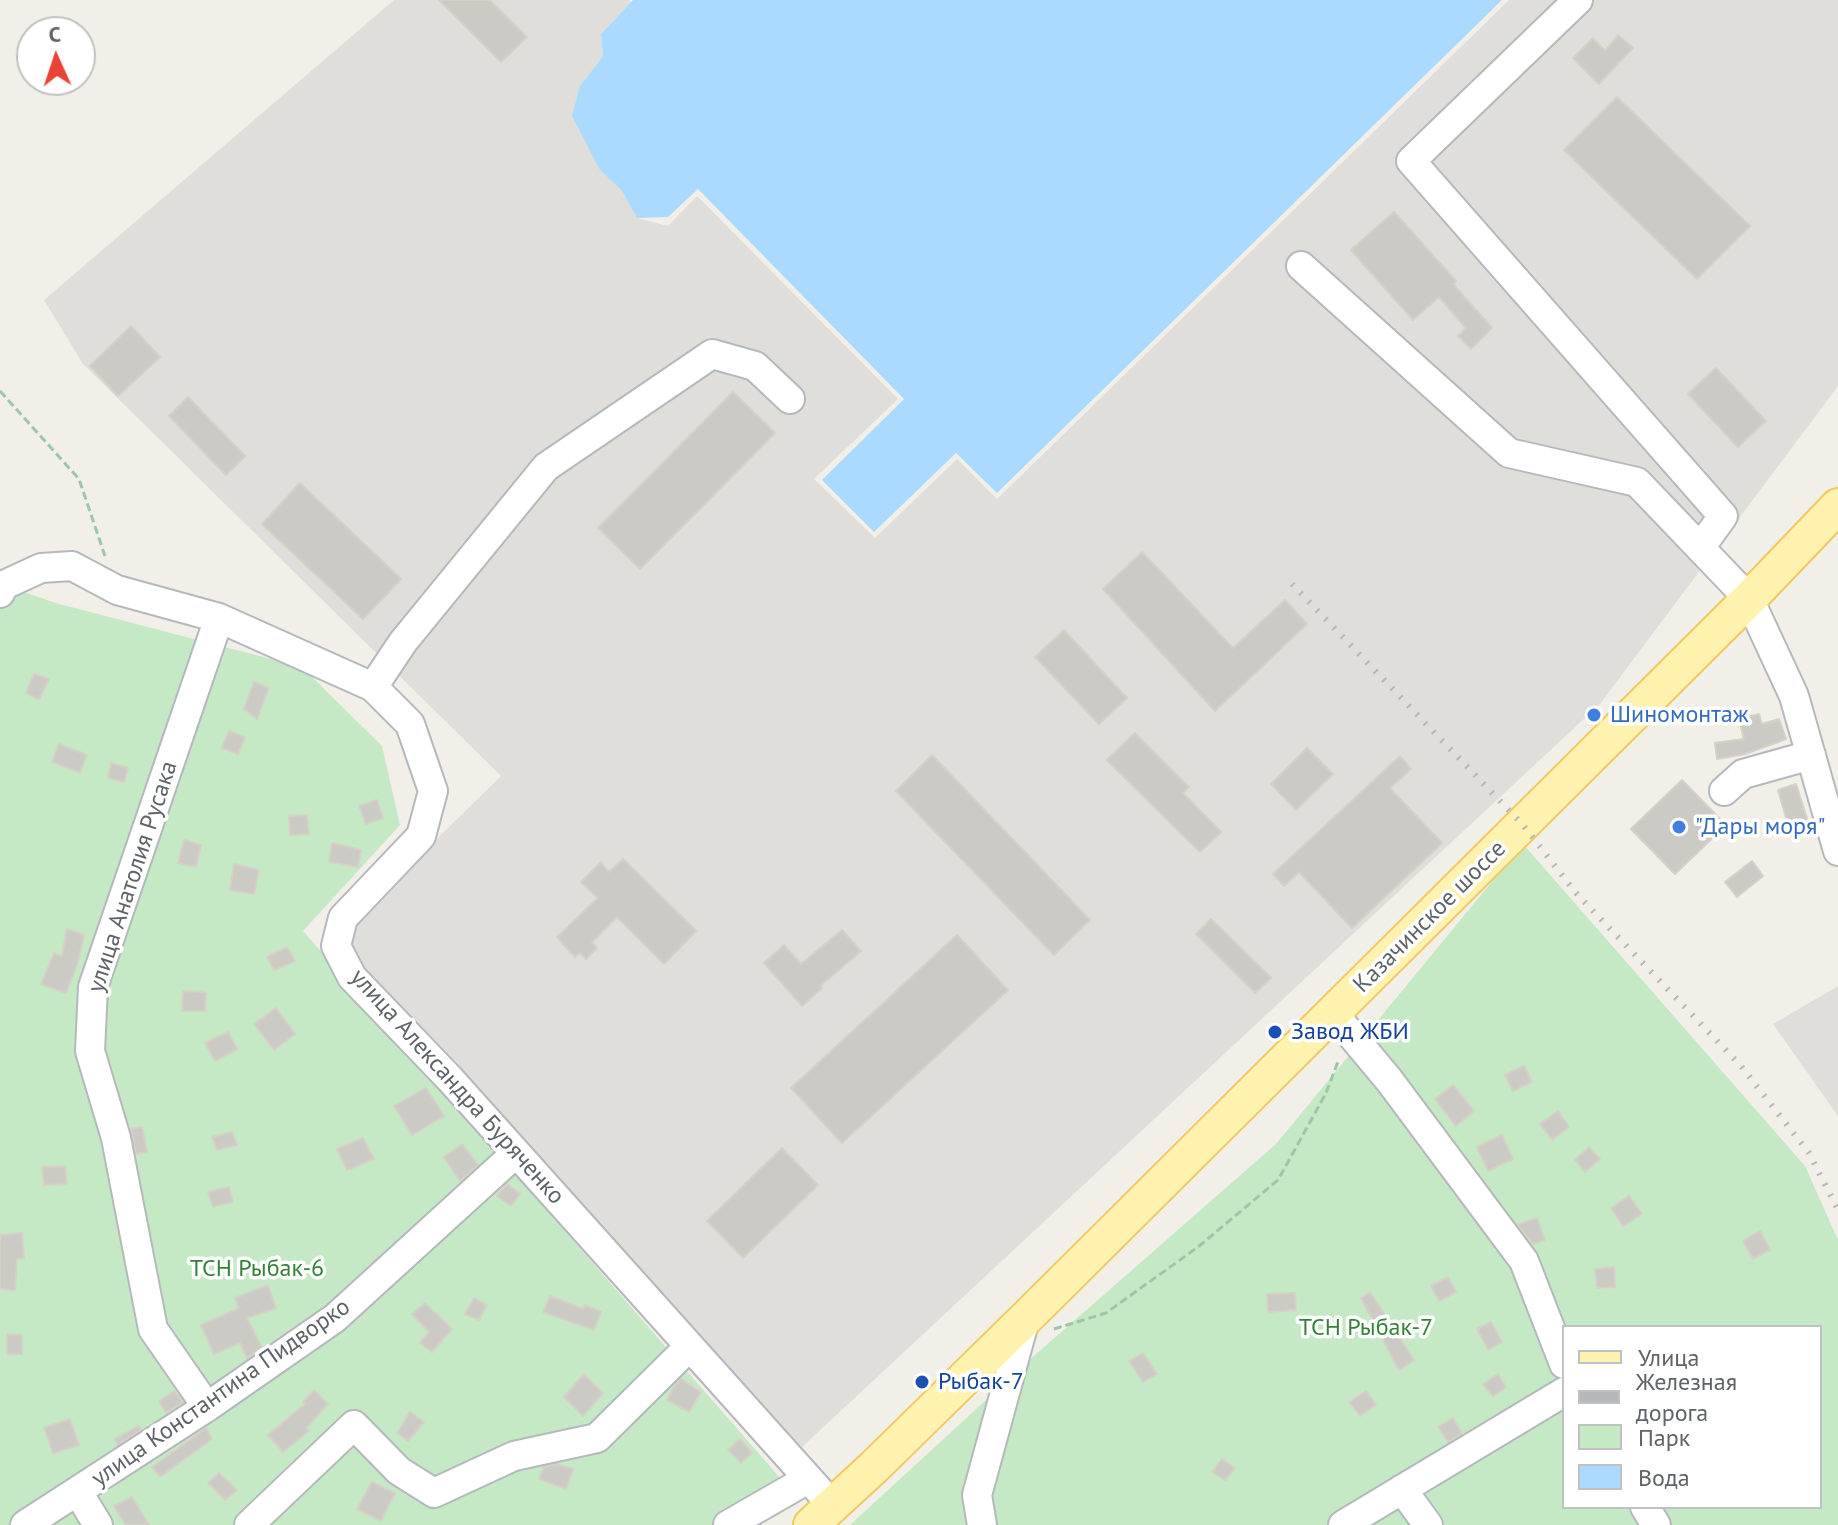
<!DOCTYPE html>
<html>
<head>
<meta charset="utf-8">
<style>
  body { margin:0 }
  #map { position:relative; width:1838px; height:1525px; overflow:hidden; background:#f1efe8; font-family:"PT Sans",sans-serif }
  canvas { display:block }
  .legend { position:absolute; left:1562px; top:1325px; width:260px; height:184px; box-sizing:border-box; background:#fff; border:2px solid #bfc1c3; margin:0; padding:10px 14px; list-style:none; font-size:24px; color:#5f6368 }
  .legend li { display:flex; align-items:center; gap:16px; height:40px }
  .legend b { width:40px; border:2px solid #bfc1c3 }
  .north { position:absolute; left:16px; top:16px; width:80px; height:80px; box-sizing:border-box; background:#fff; border:2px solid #bfc1c3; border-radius:50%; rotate:357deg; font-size:22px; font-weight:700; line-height:32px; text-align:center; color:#5f6368 }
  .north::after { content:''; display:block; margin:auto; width:28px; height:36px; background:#ea4335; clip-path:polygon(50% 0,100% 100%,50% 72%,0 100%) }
</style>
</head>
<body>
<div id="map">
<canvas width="1838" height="1525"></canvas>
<ul class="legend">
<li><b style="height:10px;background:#fff2af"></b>Улица</li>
<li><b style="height:10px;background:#b6b7b8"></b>Железная дорога</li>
<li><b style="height:22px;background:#c5e8c5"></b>Парк</li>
<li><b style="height:22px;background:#aadaff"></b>Вода</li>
</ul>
<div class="north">С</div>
</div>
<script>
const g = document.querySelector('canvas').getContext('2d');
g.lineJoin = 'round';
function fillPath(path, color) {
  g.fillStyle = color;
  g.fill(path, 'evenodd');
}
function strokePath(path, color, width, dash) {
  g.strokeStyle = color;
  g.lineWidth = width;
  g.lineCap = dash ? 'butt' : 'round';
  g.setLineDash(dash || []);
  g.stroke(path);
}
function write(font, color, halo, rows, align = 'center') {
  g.font = font + ' "PT Sans",sans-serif';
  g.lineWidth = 7;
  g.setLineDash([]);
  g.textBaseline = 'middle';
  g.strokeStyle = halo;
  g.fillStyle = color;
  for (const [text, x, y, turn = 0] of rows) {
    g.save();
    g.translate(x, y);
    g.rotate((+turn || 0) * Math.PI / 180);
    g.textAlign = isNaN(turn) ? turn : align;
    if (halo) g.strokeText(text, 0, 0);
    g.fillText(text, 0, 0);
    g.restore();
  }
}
const industrial = new Path2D(`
  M394,0H629L631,2L601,34L603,56L580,86L600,170L622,191L637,218L668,226L697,196L898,399L814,479L875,538L957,459L997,499L1509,0H1838V386L1600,704L802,1447L345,956L351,923L501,776L83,364L44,300Z
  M1838,986V1116L1773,1024Z`);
const green = new Path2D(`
  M0,584L59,604L302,667L382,746L400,825L303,931L795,1495L757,1525H0Z
  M1523,844L1805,1166L1838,1240V1525H850L1035,1355L1276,1144ZM1564,1327H1820V1507H1564Z`);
const water = new Path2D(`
  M633,0H1502L997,493L956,453L874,532L822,480L904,399L698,189L668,217L637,218L622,191L600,170L572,116L580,86L603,56L601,34Z`);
const building = new Path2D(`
  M439,0H490L527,37L501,62Z
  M1618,35L1633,48L1599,84L1573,58L1593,38L1605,51Z
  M1617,97L1750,226L1697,279L1564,150Z
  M1394,212L1456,281L1453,284L1492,328L1471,349L1458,336L1466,328L1439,297L1413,320L1351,250Z
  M131,326L160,357L118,396L90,366Z
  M1716,368L1766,421L1738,447L1688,394Z
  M733,392L775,433L640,569L598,528Z
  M188,397L245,456L226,475L169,416Z
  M300,483L401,579L363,619L262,524Z
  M1142,552L1233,648L1285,600L1307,624L1215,711L1103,589Z
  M1064,630L1127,698L1099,724L1035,657Z
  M34,674L49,679L39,699L26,693Z
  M254,682L269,688L257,719L244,709Z
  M1759,714L1762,724L1779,719L1786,739L1745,754L1717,759L1715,743L1744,739L1739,719Z
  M229,731L245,737L238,754L222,748Z
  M1135,733L1189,787L1183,793L1221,832L1200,852L1107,760Z
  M59,744L87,755L80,773L52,762Z
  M1307,748L1333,774L1296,810L1271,784Z
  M932,755L1090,920L1054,955L896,791Z
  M1400,756L1411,769L1390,788L1442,843L1352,928L1299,872L1284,886L1273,874Z
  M111,763L128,768L124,782L108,778Z
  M1682,780L1726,825L1675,874L1631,829Z
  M1796,784L1811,831L1792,838L1778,790Z
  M377,800L383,818L366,824L359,806Z
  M307,815L309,834L290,835L289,816Z
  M184,840L201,845L196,867L178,863Z
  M332,843L361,850L358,867L329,862Z
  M623,859L696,931L664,964L617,917L592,942L597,948L586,959L580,953L575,957L557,937L598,898L581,882L601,862L609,872Z
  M1752,861L1763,876L1737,897L1725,882Z
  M234,864L259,870L254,894L230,890Z
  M1211,919L1271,978L1255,993L1196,934Z
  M67,929L84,935L78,962L66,993L41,984L54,953L62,956Z
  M842,930L861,951L820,986L822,988L802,1006L764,963L784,945L801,964Z
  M957,935L1008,990L842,1143L791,1088Z
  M287,947L295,961L274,970L267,957Z
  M183,991L206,992L205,1011H182Z
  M276,1008L295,1034L274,1050L254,1024Z
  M228,1032L237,1049L215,1061L205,1043Z
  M1524,1066L1532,1082L1513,1091L1505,1075Z
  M1453,1085L1474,1111L1456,1126L1435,1099Z
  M426,1088L444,1116L412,1135L394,1106Z
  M1558,1111L1569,1127L1552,1140L1540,1124Z
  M142,1127L147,1152L136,1154L131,1129Z
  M232,1132L237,1145L217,1150L212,1137Z
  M1502,1135L1513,1159L1488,1171L1477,1147Z
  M363,1138L374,1159L347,1170L337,1149Z
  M462,1144L478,1165L460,1181L444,1157Z
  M1589,1147L1600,1159L1585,1172L1575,1160Z
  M782,1148L818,1185L743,1258L707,1221Z
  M65,1166L67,1184L44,1185L42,1167Z
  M507,1184L520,1194L511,1206L497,1196Z
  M229,1187L233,1202L213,1207L208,1192Z
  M1629,1196L1642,1214L1623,1226L1611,1208Z
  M1537,1218L1545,1240L1533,1244L1518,1225Z
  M1760,1231L1770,1250L1753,1259L1743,1241Z
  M22,1233L24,1258L17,1259L15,1290L0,1289V1235Z
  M1614,1267L1615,1287L1597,1288L1595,1269Z
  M1448,1277L1456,1292L1439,1301L1431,1286Z
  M268,1285L276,1308L247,1318L262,1348L247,1358L240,1343L214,1354L201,1325L239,1308L235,1298Z
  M1370,1292L1414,1360L1399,1370L1361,1298Z
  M1295,1293L1296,1310L1268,1312L1267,1294Z
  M550,1296L583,1309L585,1305L601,1312L594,1330L543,1312Z
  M474,1298L487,1305L479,1320L465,1314Z
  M425,1303L452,1329L432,1352L420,1343L429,1332L412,1314Z
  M1491,1322L1502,1342L1488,1350L1477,1329Z
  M7,1334L22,1335V1354H7Z
  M1143,1353L1157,1374L1143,1382L1129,1361Z
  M584,1374L603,1393L583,1416L564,1397Z
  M1498,1374L1506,1387L1493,1396L1483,1384Z
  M681,1379L701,1392L689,1412L667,1400L674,1386Z
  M314,1390L328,1404L306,1428L309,1431L283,1452L268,1435L305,1404L303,1402Z
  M175,1391L183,1402L166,1413L159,1401Z
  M1366,1391L1376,1405L1360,1416L1349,1402Z
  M410,1412L424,1422L408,1441L397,1433Z
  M1453,1418L1462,1433L1448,1442L1438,1427Z
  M70,1419L79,1445L53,1453L44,1428Z
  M139,1426L141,1430L118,1445L115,1439Z
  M206,1428L212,1439L160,1477L152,1467Z
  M740,1439L752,1453L741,1463L728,1450Z
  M1222,1459L1235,1468L1225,1480L1212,1472Z
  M556,1464L573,1469L566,1489L539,1479L544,1467Z
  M219,1473L237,1490L225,1500L208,1483Z
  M372,1482L395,1493L381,1521L357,1509Z
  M132,1497L149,1525H126L114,1506Z`);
const path = new Path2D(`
  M0,391L79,479L105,556
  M1054,1329L1106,1313L1198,1247L1278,1180L1326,1093L1339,1059`);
const minor = new Path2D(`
  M1578,0L1411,161L1723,516L1700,548
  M1301,266L1509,453L1637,482L1749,599L1794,696L1838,851
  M0,593L4,585L41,568L72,566L117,590L219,618L373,687L410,724L433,791L421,836L343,918L336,946L352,977L450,1079L833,1506
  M373,687L403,642L546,467L712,354L755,366L790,399
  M1724,791L1743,774L1811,755
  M1333,1013L1389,1080L1524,1261L1564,1364
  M207,1407L153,1329L116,1138L90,1051L93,987L219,618
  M1402,1489L1428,1525
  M78,1492L98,1525
  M1645,1507L1656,1525
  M25,1525L207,1407L335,1318L516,1153
  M249,1525L354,1425L399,1471L434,1493L514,1456L597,1438L689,1347
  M728,1525L808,1479
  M982,1525L977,1495L1025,1319
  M1343,1525L1564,1392`);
const major = new Path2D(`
  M811,1525L874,1467L1025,1319L1749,599L1838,506`);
const rail = new Path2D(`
  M1292,584L1523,825L1576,893L1741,1066L1809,1153L1838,1210`);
const markers = [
  [1594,715,8,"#3f7fe0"],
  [1679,827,8,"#3f7fe0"],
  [1275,1032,8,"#1a4fb4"],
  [922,1382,8,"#1a4fb4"]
];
const shopNames = [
  ["Шиномонтаж",1610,715],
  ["\"Дары моря\"",1695,827]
];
const streetNames = [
  ["улица Анатолия Русака",133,877,-72],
  ["Казачинское шоссе",1430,917,-45],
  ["улица Александра Буряченко",457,1087,48],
  ["улица Константина Пидворко",221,1393,-35]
];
const transitNames = [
  ["Завод ЖБИ",1291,1032],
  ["Рыбак-7",938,1382]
];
const parkNames = [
  ["ТСН Рыбак-6",257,1269],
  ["ТСН Рыбак-7",1366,1328]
];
fillPath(industrial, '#e0deda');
fillPath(green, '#c5e8c5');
fillPath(water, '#aadaff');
fillPath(building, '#cccac5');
strokePath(building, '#d6d1c6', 2);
strokePath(minor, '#b5b8bc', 32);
strokePath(major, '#f2c960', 38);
strokePath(path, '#9cc7a9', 3, [8, 4]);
strokePath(minor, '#fff', 28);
strokePath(major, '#fff2af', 34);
strokePath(rail, '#b6b7b8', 6, [2, 10]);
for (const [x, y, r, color] of markers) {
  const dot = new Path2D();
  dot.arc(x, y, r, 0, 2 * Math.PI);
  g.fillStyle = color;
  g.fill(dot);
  strokePath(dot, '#fff', 3);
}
write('24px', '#366cbe', '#fff', shopNames, 'left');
write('24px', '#5f6368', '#fff', streetNames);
write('24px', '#164399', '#fff', transitNames, 'left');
write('24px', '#348238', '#fff', parkNames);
</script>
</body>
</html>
